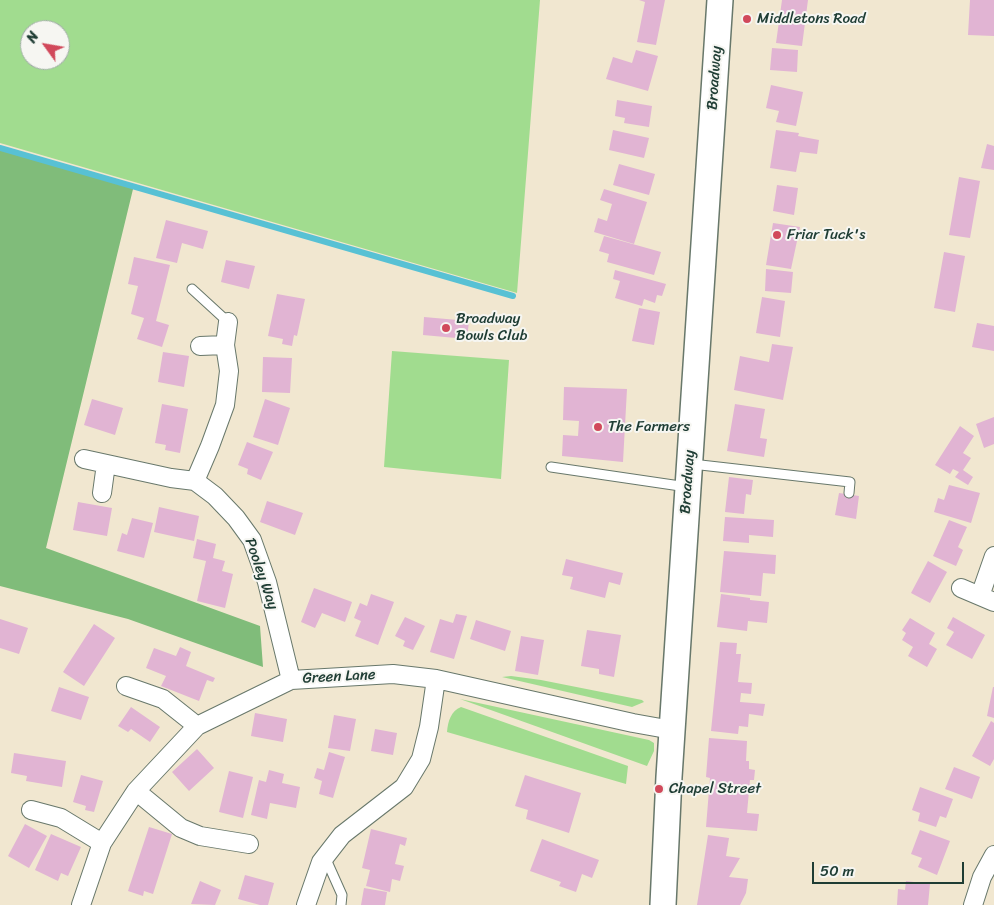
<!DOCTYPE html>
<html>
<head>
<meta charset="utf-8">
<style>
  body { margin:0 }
  #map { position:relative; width:994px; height:905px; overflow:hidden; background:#f1e7d0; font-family:Sriracha,sans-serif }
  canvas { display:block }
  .north { position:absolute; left:20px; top:20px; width:50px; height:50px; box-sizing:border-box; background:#f6f6f2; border:1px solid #a0aca6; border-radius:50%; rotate:302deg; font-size:14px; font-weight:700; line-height:20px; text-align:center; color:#1f3d34 }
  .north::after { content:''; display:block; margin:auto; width:18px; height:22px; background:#d1495b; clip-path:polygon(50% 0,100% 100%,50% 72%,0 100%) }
  .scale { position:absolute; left:812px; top:862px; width:152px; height:22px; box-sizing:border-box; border:2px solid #1f3d34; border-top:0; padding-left:6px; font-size:15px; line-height:18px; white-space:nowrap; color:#1f3d34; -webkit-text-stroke:4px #f6f6f2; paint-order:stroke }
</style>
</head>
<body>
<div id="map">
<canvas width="994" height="905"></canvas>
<div class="north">N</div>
<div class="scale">50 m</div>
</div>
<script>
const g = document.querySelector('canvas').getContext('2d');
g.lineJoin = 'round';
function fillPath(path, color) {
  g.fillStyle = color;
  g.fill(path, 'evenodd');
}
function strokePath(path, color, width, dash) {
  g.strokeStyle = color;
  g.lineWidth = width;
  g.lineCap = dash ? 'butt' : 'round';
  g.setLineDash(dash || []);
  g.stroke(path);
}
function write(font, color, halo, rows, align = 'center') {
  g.font = font + ' Sriracha,sans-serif';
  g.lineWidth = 4;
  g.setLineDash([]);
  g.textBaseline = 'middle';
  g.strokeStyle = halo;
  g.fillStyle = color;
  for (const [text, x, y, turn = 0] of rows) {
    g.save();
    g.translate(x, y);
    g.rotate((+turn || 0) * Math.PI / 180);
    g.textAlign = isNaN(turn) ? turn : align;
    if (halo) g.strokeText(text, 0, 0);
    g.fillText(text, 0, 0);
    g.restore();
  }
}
const green = new Path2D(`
  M0,0H540L517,293L0,143ZM30,30H60V60H30Z
  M392,351L509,360L501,479L384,467Z
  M511,676L541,680L642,700L644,702L632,707L502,677Z
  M460,699L649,740L654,743V751L647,766Z
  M461,707L628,766L626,784L447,732C448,721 451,711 461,707Z`);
const forest = new Path2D(`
  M0,149L134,185L46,548L260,626L263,667L128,619L0,586Z`);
const stream = new Path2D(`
  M0,148L513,296`);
const building = new Path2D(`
  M639,0H665L656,45L637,42L645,2Z
  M782,0H808L802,46L776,43Z
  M970,0H994V36L968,35Z
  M772,48L798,50L797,72L770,70Z
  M636,50L658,56L648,91L606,79L613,57L632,63Z
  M771,85L803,92L796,126L776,122L779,111L766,108Z
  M617,100L652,106L649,127L624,123L625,118L615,116Z
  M613,130L649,138L644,158L609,150Z
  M776,130L799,133L798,136L819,140L817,154L800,152L796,172L770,168Z
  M987,144L994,146V170L981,168Z
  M619,164L655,174L649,195L613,185Z
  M959,177L980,181L970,238L949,235Z
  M777,185L798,188L794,215L773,211Z
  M604,189L647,202L634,244L594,232L598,218L607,221L612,204L600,200Z
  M166,220L208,231L203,249L182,243L177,263L156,258Z
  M773,223L800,227L791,269L766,265Z
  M604,236L661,252L654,275L607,262L609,254L599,251Z
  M944,252L965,256L955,312L934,308Z
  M134,257L170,265L156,321L169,325L162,347L137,339L144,318L131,314L138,286L128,284Z
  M226,260L255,266L249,289L221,282Z
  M766,269L793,272L791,293L765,291Z
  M615,270L666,284L662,296L657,295L655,303L644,299L642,306L615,298L620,281L613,279Z
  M277,294L305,299L297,336L294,335L292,346L282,344L283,339L268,336Z
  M762,297L785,301L780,337L756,333Z
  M639,308L660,312L654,345L632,341Z
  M424,317L469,321L467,339L423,335Z
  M977,323L994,326V351L972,347Z
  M772,344L793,347L783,400L734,390L740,356L769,362Z
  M163,352L189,356L184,387L158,382Z
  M263,357L292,358L290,393L262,392Z
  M564,387L627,389L623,462L562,456L563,435L578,436L579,421L563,420Z
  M92,399L123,408L115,435L84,425Z
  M265,399L290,408L278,445L253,437Z
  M162,404L188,409L180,453L165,450L166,445L155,443Z
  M735,404L765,409L760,438L767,439L764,457L727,451Z
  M994,417V444L984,448L976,424Z
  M960,426L974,436L963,453L971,458L963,470L973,477L968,485L955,477L959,472L953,469L950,474L935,465Z
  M247,442L273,452L261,480L247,474L248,469L238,465Z
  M729,477L753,480L751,495L746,494L744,514L725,512Z
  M949,485L980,493L971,523L934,512L938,498L944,500Z
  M839,493L859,496L856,519L835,515Z
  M267,501L303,513L295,535L260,522Z
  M78,502L112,508L107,536L73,530Z
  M159,507L199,516L194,541L154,532Z
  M725,517L774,520L773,537L749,535V543L723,541Z
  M132,518L153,523L144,558L117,551L122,533L127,535Z
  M949,520L967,527L958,547L963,550L956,566L933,556Z
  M197,539L216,544L213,558L225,561L222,571L233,574L225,608L197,601L206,561L193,558Z
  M724,551L776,555L775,574L763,573L761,596L720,592Z
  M566,559L623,573L620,585L609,582L605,598L570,589L573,577L562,575Z
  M928,561L947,572L930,603L911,593Z
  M314,588L352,602L345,622L322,613L315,628L301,622Z
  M371,594L394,602L378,645L355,636L361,621L354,618L360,603L367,606Z
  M721,594L750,598V600L769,602L767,623L748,621L747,631L717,627Z
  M456,614L467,616L454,659L430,652L440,619L453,623Z
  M405,617L425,626L413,650L403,646L405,641L395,636Z
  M953,617L985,635L972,659L946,645L954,632L947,628Z
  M910,618L935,633L929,644L937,649L927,667L908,656L913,647L902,640L906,633L902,630Z
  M0,619L28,628L19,654L0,648Z
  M476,620L511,631L505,651L470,639Z
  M94,624L115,638L84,686L63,672Z
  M587,630L621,635L614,677L599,674V669L581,666Z
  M521,636L544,640L538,675L515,671Z
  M720,642L737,643L736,654H741L738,682L752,683L751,694L741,693L740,702L765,704L763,716L749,714L748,727L739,726L738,734L711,731Z
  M180,647L191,652L186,666L215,678L213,682L207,680L199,701L161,686L166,676L146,668L154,648L176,656Z
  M59,687L89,697L81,720L51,711Z
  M993,687H994V718L987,716Z
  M131,707L160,727L150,742L131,729L128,732L118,726Z
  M255,713L287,719L283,742L251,736Z
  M334,715L356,719L350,751L328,748Z
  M991,721L994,723V759L990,766L972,756Z
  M375,729L397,733L393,755L371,751Z
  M709,738L747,741L746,761H749V769L755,770L754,780H750L747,813L759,814L757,831L706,827L710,778L706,777Z
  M197,749L214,768L189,791L172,772Z
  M329,752L345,757L333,798L319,794L322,781L314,778L317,768L324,770Z
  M14,753L66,761L62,787L26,781L27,776L11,773Z
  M954,767L980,777L972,799L945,789Z
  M269,770L284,774L282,783L300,787L296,808L270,803L267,819L251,815L259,780L266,782Z
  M229,771L253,777L243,818L219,812Z
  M81,775L103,781L94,812L85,810L86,806L73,802Z
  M525,775L581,793L569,833L526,819L528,810L515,806Z
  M920,787L953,799L946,818L940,816L936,827L918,821L920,813L912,810Z
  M25,824L47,836L29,868L8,856Z
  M149,827L172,834L153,894L144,891L143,896L128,891Z
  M371,829L407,838L405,846L400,844L395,864L404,866L400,881L392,879L390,892L366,886L370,870L362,868Z
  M920,830L950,841L937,875L918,867L922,858L911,854Z
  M51,834L81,847L68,876L61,873L58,881L35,870Z
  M708,835L729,838L726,856L740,858L729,877L748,879L746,893L740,905H697Z
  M542,839L599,860L592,878L582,874L576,892L559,886L561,882L530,871Z
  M245,875L274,883L268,905H260L238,899Z
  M200,881L221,890L215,905L191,904Z
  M906,881L930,884L928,905H897L898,889L905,890Z
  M364,888L387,892L385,905H361Z`);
const lane = new Path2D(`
  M192,289L228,322
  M692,464L850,482L849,493
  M551,467L687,487
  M325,857L342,895L341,905`);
const street = new Path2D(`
  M200,346L225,345
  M84,459L171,478L195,481L215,496L236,518L252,540L267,582L291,680
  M195,481L210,446L225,405L229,371L225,345L228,322
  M102,493L106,464
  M961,588L994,602
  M980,596L994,556
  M126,686L163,699L197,726
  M136,791L181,828L200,836L249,844
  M31,810L61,818L102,843
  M81,905L102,843L136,791L197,726L291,680L393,674L436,679L633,723L672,730
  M306,905L321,862L342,835L404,787L421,759L429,727L436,679
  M973,905L982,877L994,855`);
const secondary = new Path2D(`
  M663,905L669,777L720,0`);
const markers = [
  [747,19,5,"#d1495b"],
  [777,235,5,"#d1495b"],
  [446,328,5,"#d1495b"],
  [598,427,5,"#d1495b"],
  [659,789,5,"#d1495b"]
];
const poiNames = [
  ["Middletons Road",757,19],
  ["Friar Tuck's",787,235],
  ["Broadway",456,319],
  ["Bowls Club",456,336],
  ["The Farmers",608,427],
  ["Chapel Street",669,789]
];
const streetNames = [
  ["Broadway",715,78,-86],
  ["Broadway",688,482,-86],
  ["Pooley Way",261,574,71],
  ["Green Lane",339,677,-3]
];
fillPath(green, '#a1dc8f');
fillPath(forest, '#80bc7a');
strokePath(stream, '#58c1d4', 6);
fillPath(building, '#e1b4d3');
strokePath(lane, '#68786b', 11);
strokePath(street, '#68786b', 20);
strokePath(secondary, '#68786b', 28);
strokePath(lane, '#fff', 9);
strokePath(street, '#fff', 18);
strokePath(secondary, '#fff', 25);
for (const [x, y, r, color] of markers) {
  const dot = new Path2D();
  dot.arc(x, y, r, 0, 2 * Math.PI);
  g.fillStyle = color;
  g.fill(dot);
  strokePath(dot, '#f6f6f2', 2);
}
write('15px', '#1f3d34', '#f6f6f2', poiNames, 'left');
write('15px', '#1f3d34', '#f6f6f2', streetNames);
</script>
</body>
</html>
